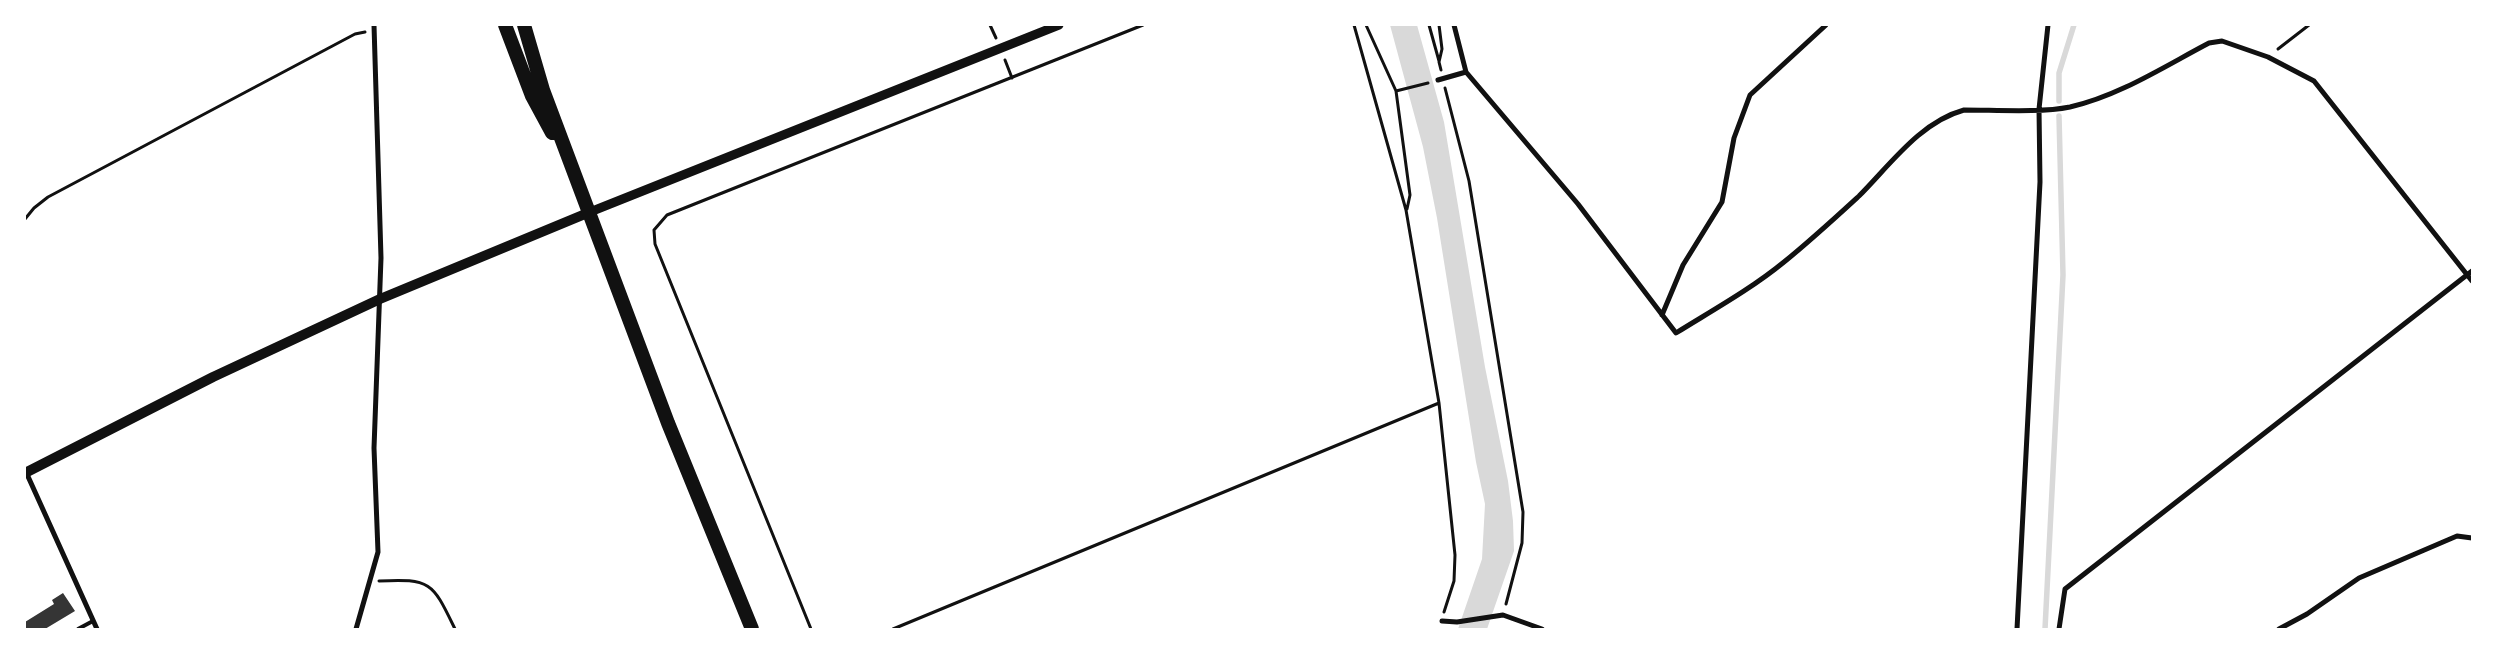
<!DOCTYPE html>
<html>
<head>
<meta charset="utf-8">
<style>
  body { margin:0 }
  #map { position:relative; width:2497px; height:654px; overflow:hidden; background:#fff; font-family:Rubik,sans-serif }
  canvas { display:block }
  .frame { position:absolute; inset:0; border:26px solid #fff; pointer-events:none }
</style>
</head>
<body>
<div id="map">
<canvas width="2497" height="654"></canvas>
<div class="frame"></div>
</div>
<script>
const g = document.querySelector('canvas').getContext('2d');
g.lineJoin = 'round';
function fillPath(path, color) {
  g.fillStyle = color;
  g.fill(path, 'evenodd');
}
function strokePath(path, color, width, dash) {
  g.strokeStyle = color;
  g.lineWidth = width;
  g.lineCap = dash ? 'butt' : 'round';
  g.setLineDash(dash || []);
  g.stroke(path);
}
const water = new Path2D(`
  M1390,25H1417L1444,122L1485,367L1508,481L1513,521L1514,551L1487,629H1458L1482,559L1485,504L1476,462L1437,218L1423,147Z`);
const stream = new Path2D(`
  M2059,101V73L2074,25
  M2045,629L2063,275L2059,116`);
const building = new Path2D(`
  M63,593L75,611L45,629H25V622L54,604L52,600Z`);
const path = new Path2D(`
  M990,25L996,38
  M1354,25L1406,210L1439,403L1455,555L1454,581L1444,612
  M1366,25L1396,91L1410,195L1407,209
  M1429,25L1439,61
  M1439,25L1442,49L1439,62L1441,70
  M2278,49L2309,25
  M1005,60L1012,78
  M1445,88L1469,181L1523,512L1522,543L1506,604
  M1396,91L1428,83
  M25,219L34,208L48,197L355,34L365,32
  M379,581C432,578 433,584 455,629
  M811,629L655,244L654,230L667,215L1143,25
  M893,629L1439,403`);
const service = new Path2D(`
  M78,629L93,621`);
const minor = new Path2D(`
  M1454,25L1466,72L1578,204L1676,333C1713,310 1751,289 1784,262C1810,241 1835,218 1859,196C1890,165 1920,122 1964,110C1996,110 2040,113 2070,107C2119,96 2165,66 2209,43L2222,41L2268,57L2314,81L2472,281
  M1438,80L1466,72
  M1662,315L1683,265L1722,202L1734,138L1750,95L1826,25
  M26,472L97,629
  M1442,621L1457,622L1503,615L1542,629
  M356,629L378,552L374,448L381,258L374,25
  M2017,629L2040,182L2039,109L2048,25
  M2059,629L2065,589L2472,271
  M2279,629L2307,614L2359,578L2457,536L2472,538`);
const tertiary = new Path2D(`
  M590,212L1059,25`);
const secondary = new Path2D(`
  M25,473L213,377L380,299L590,212`);
const trunk = new Path2D(`
  M505,25L532,96L552,133
  M524,25L543,90L668,423L752,629`);
fillPath(water, '#d9d9d9');
strokePath(stream, '#d9d9d9', 5.5);
fillPath(building, '#353535');
strokePath(path, '#111', 3);
strokePath(service, '#111', 4);
strokePath(minor, '#111', 5);
strokePath(tertiary, '#111', 9);
strokePath(secondary, '#111', 10);
strokePath(trunk, '#111', 14);
</script>
</body>
</html>
